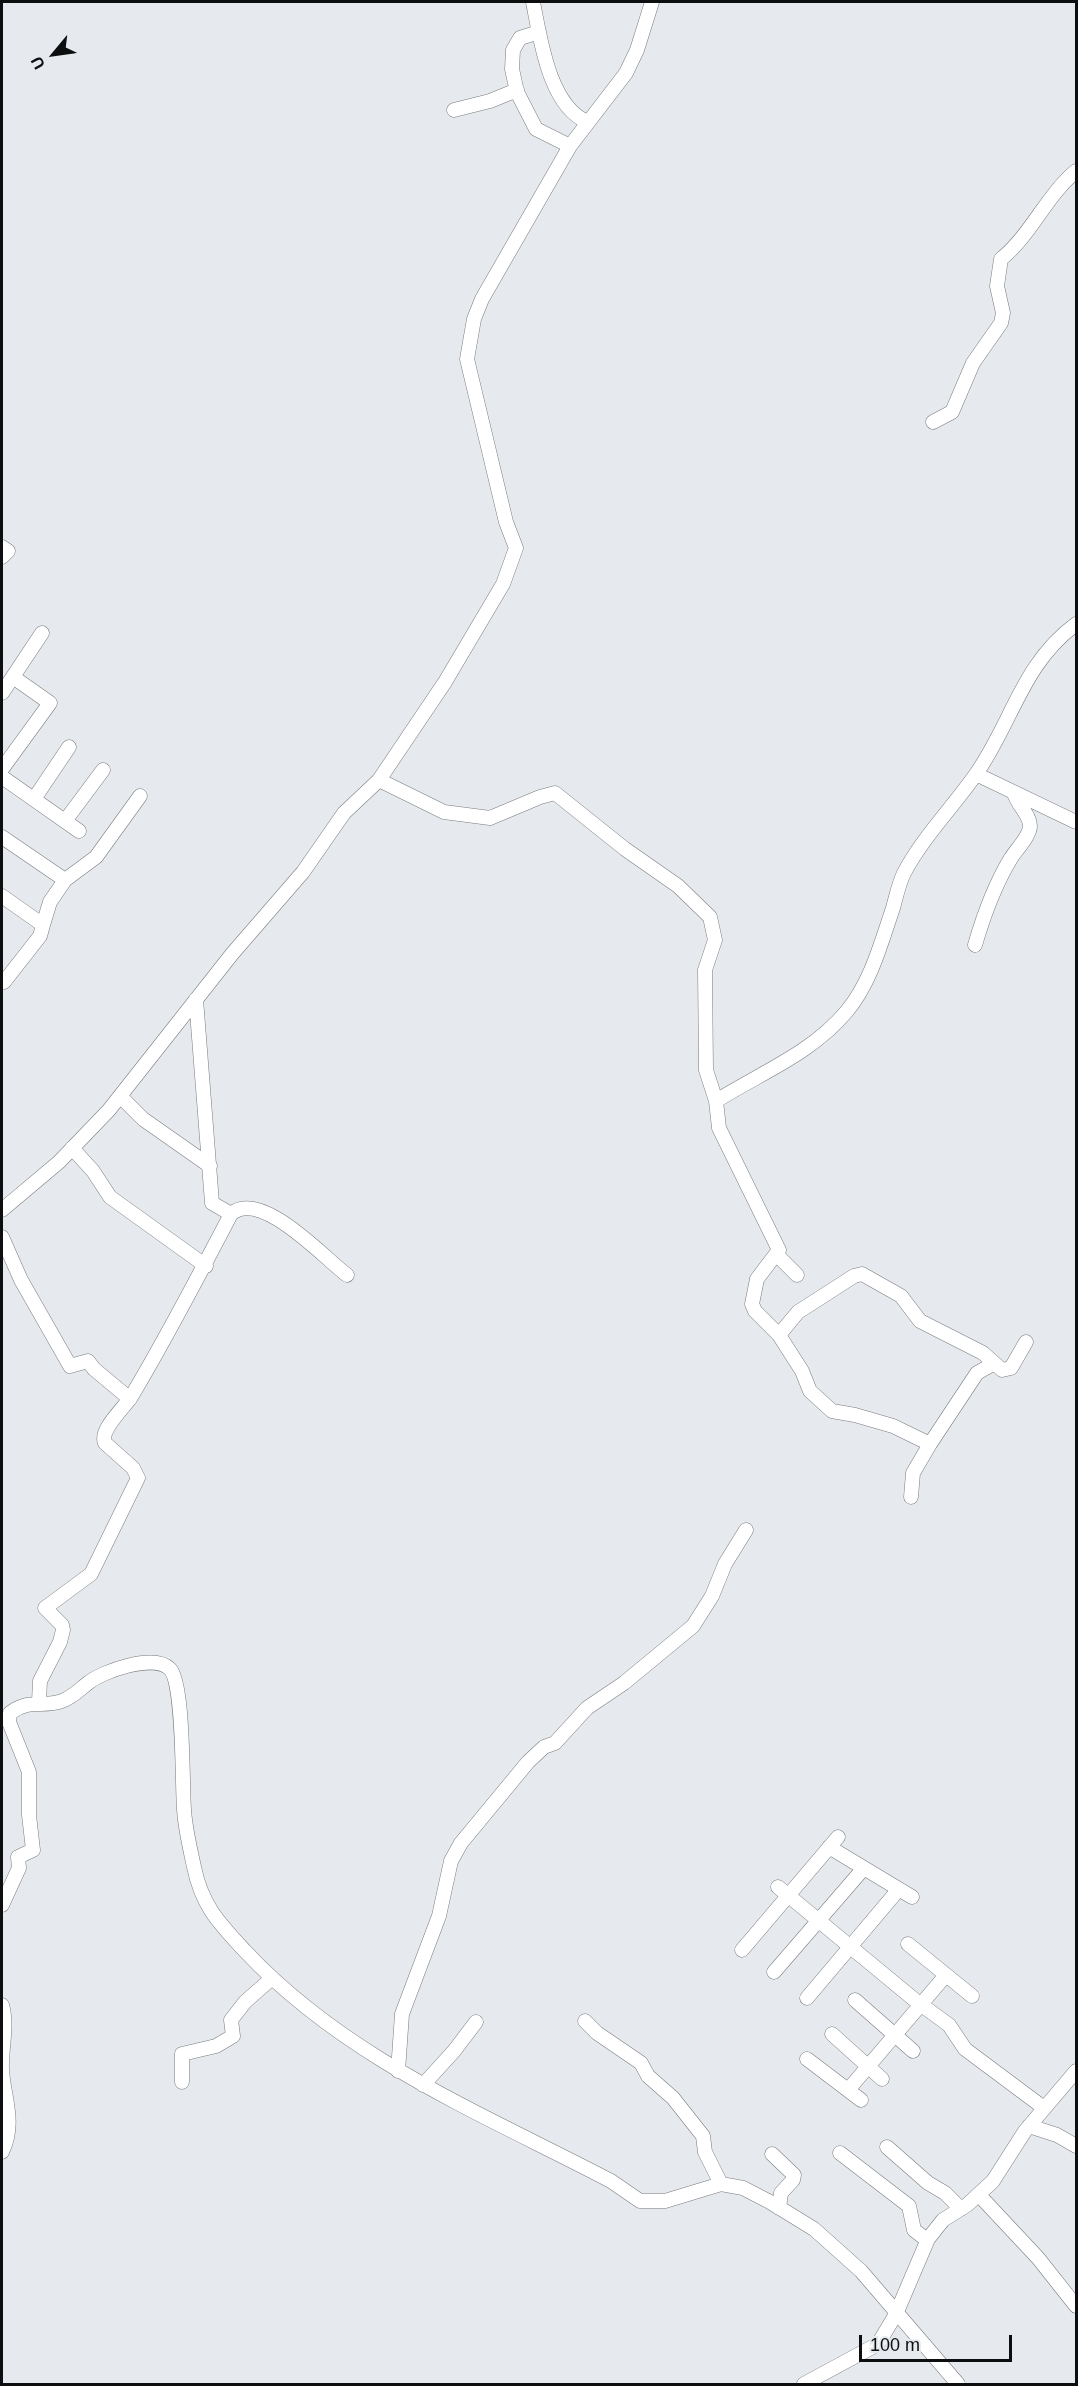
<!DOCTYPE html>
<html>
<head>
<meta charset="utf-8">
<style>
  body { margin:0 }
  #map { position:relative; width:1078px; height:2386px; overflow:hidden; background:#e6e9ed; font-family:Arial,sans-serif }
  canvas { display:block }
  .frame { position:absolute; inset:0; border:3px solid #0d0e0f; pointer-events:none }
  .north { position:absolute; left:24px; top:24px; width:60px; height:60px; -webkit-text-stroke:4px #e6e9ed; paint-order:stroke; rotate:241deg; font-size:16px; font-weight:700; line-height:24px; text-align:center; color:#0d0e0f }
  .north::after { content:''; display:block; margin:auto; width:21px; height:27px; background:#0d0e0f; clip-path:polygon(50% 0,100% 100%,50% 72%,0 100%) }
  .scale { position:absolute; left:859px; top:2335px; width:153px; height:27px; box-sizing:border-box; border:3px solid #0d0e0f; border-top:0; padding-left:8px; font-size:18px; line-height:21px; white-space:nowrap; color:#0d0e0f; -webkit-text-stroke:4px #e6e9ed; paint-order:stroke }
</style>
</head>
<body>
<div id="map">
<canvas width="1078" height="2386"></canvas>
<div class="frame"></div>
<div class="north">U</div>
<div class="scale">100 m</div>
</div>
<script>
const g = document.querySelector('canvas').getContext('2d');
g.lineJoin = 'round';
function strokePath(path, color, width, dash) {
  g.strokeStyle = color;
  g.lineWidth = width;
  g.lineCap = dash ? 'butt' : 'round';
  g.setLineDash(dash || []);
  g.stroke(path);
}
const minor = new Path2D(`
  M533,2C540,37 549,107 588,122
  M539,32L520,38L513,50L512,69L517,92L536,129L570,146
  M454,110L490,101L517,90
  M933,422L952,412L973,363L1001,323L1003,313L997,286L1001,259C1031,235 1046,196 1076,171
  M2,547L8,551L2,557
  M2,693L42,633
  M2,769L50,703L13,677
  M976,774L1076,822
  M2,777L79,831
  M379,780L444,812L490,818L540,797L555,793L625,849L678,886L710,917L715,940L705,970L706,1070L716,1101L719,1128L779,1250L757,1279L752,1304L755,1311L779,1335L802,1371L810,1391L832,1411L855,1415L893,1426L930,1444
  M34,799L69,747
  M65,821L103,770
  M2,837L65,880
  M2,896L43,925L40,936L4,982
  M43,925L50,902L65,880L96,857L140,796
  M975,945C984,914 994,886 1011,858C1016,850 1030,836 1030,826C1030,814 1017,805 1014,793
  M120,1096L143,1119L210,1166
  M716,1101C762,1072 811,1054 847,1011C871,982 881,943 893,908C896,897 899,883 904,873C923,837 953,807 976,774C1013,721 1022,664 1076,624
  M72,1148L93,1171L110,1197L206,1266
  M2,1210L59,1162L109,1110L232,954L303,872L344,813L379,780L445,682L503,584L516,548L506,522L467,359L474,319L482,299L570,146L626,73L637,50L652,2
  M231,1214C261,1188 325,1259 347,1275
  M2,1237L21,1280L70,1366L88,1361L94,1369L130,1399
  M777,1255L797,1275
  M779,1335L798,1312L854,1276L862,1274L901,1296L920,1321L983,1353L1002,1370L1011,1368L1026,1342
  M911,1497L913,1473L930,1444L977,1373L993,1364
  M39,1701L40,1681L60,1642L63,1630L62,1625L45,1608L91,1574L138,1478L133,1468L105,1443C99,1430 124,1408 131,1397C167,1337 199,1275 231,1214L212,1203L196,999
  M829,1847L912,1897
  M778,1887L916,2001L949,2025L965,2049L1044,2108
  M2,1905L19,1868L18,1857L33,1850L29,1815V1772L9,1722L10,1713C30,1698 43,1708 62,1701C73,1697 79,1690 88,1683C103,1671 154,1653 170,1669C184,1684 182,1783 184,1809C185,1828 190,1848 194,1867C202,1906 219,1923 245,1951C346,2059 483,2114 611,2181L640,2201H665L721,2184L743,2188L770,2202L814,2229L861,2271L958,2384
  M908,1944L972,1996
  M742,1950L838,1837
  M774,1972L864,1868
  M807,1998L899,1889
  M855,2000L913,2051
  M2,2005C8,2026 1,2049 2,2070C4,2099 16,2123 2,2152
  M585,2021L597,2033L641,2063L648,2076L673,2098L703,2136L705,2152L721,2184
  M832,2034L882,2079
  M807,2059L861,2100
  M398,2071L402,2014L439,1916L451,1861L461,1843L528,1762L544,1747L555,1743L587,1708L624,1683L693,1626L712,1596L725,1564L746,1530
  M182,2082V2054L216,2046L233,2036L231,2020L245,2002L271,1979
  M423,2085L454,2051L476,2022
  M848,2090L946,1975
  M1029,2126L1057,2135L1076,2146
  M887,2147L928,2183L945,2193L961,2209
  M840,2153L909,2206L914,2230L927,2240
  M772,2154L794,2175L793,2180L781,2193L779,2208
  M979,2195L1038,2258L1076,2306
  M804,2384L878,2344L896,2314L928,2239L943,2220L967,2205L993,2181L1025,2131L1076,2071`);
strokePath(minor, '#787b7e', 15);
strokePath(minor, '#fff', 14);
</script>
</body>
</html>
